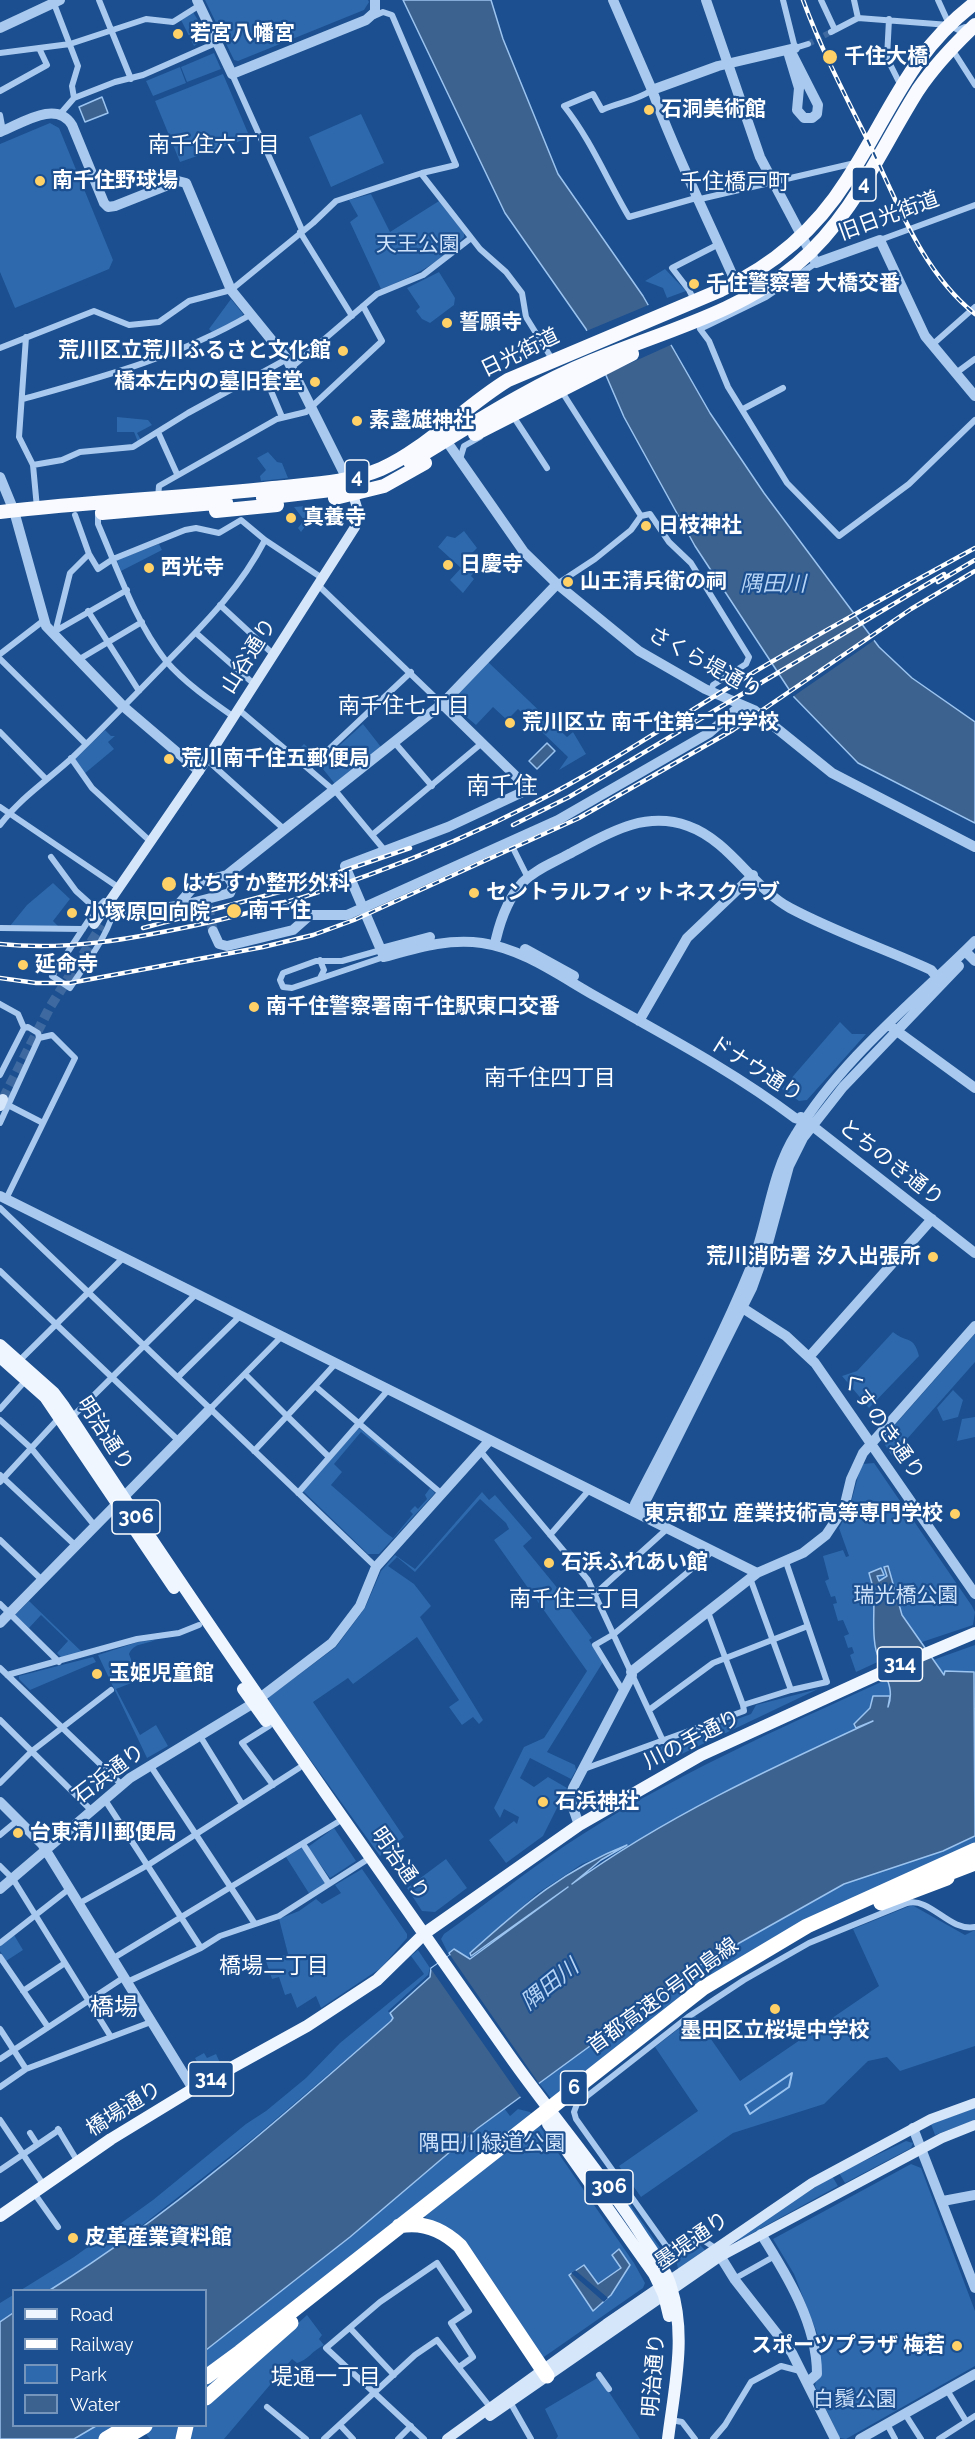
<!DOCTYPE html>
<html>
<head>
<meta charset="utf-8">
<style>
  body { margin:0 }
  #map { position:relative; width:975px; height:2439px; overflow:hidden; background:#1b4f8f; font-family:Raleway,sans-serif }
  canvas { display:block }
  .legend { position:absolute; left:12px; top:2289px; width:195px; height:138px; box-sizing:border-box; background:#1b4f8f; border:2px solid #7695bc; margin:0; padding:8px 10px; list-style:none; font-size:18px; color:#fff }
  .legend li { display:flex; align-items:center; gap:12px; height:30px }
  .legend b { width:30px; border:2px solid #7695bc }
</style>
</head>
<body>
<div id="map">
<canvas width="975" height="2439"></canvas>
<ul class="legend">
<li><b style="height:8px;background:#f0f6ff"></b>Road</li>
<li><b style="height:8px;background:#fff"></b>Railway</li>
<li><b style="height:16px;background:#2e69ad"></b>Park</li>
<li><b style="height:16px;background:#3c6290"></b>Water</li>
</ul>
</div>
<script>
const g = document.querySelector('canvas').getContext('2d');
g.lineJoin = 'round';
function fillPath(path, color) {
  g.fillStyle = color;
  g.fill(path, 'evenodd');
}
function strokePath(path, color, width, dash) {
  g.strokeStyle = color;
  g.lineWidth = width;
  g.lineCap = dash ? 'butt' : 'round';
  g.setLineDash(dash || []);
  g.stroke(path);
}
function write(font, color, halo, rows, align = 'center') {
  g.font = font + ' Raleway,"Noto Sans JP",sans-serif';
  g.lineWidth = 4.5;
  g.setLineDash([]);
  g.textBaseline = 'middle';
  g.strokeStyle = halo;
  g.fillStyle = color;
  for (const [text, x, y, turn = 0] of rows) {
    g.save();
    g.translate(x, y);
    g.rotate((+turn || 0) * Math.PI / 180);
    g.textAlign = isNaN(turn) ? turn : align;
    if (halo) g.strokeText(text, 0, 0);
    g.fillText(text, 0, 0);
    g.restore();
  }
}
const green = new Path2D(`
  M205,0H368L369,2L364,10L238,61L234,60Z
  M193,12L207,35L206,39L194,46L181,20Z
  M214,53L221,69L187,82L181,67Z
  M180,67L186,83L153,96L146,81Z
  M223,74L248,133L246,139L180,162L155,101Z
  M361,114L384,163L331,187L309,137Z
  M50,123L59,128L113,260L109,269L15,308L0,272V144Z
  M371,194L390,232L439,201L464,233V237C435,266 418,274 381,289L350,222L358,216L349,200Z
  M665,269L686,291L667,298L663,288L645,281Z
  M439,272L455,298L454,305L430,323L422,319L416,311L420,307L407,288Z
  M231,299L243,314L241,318L212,332L209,329Z
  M117,417L148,420L152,425L137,433L141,440L138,442L134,432H117Z
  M268,452L277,462L282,463L288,478L261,481L260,476L266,470L257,458Z
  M317,505L320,507L301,532L298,528L304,520L294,507Z
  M464,531L477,548L466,559L476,570L471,576L474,579L463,593L450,580L461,568L438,547L447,536L455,538Z
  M159,544L162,550L121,571L117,560Z
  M488,662L567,737L573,732L586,754L559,770L568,757L518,709L507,720L493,707L476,725L450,703Z
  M363,724L381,747L335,784L319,764Z
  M105,730L111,736H115L108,742L114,749L84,774L75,759Z
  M304,744L318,757L308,765L295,753Z
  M53,883L70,899L53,921L58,926H10L27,905Z
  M840,1022L852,1034H866L807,1100L799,1101L782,1089Z
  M893,1332C906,1343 914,1335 919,1356L869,1408L842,1376L857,1371Z
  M975,1334V1362L892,1456L885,1445L886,1435Z
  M953,1390L963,1400L958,1417L943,1421L937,1408Z
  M975,1417V1437L957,1441L962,1419Z
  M359,1428L402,1462L400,1464L361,1432L334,1464L342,1472L331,1485L386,1533L393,1538L413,1514L410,1511L415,1506L418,1509L427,1499L425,1495L430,1488L435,1493L379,1554H368L303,1491Z
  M874,1463L972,1606L975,1612L973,1625L919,1643L856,1672L850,1655L854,1653L852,1647L848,1648L844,1636L849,1634L843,1620L838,1621L833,1604L837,1603L835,1596L831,1597L825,1581L829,1579L823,1556L843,1550L846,1557L849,1556L839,1528L849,1510L860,1469L863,1464Z
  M482,1492L489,1500L495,1495L532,1538L523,1546L559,1590L557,1591L592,1638L589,1640L603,1662L547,1752L575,1765L576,1770L571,1779L530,1758L520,1778L534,1787L548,1777L567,1788L543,1836L506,1863L489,1840L514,1821L517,1824L519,1817L504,1809L500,1818L494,1808L524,1747L544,1738L587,1671L494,1540L509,1529L506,1523L480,1499L415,1572L397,1557L388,1566L414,1584L431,1606L420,1617L483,1720L479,1724L473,1717L462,1725L449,1707L459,1700L417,1637L353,1684L348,1678L313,1702L404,1837L380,1856L268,1701L269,1697L336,1647L365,1608L381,1571L395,1555L415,1569Z
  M29,1601L82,1652L62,1658L57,1653L68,1641L41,1615L29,1628L15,1615Z
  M155,1640C146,1645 134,1642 129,1654L139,1680L116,1689L140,1735L156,1725L168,1746L147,1758L98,1655L138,1642Z
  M975,1645V1676L974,1673L945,1675L933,1660Z
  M93,1657L96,1662L30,1690L19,1679V1676Z
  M888,1679L891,1696H873L870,1708L855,1724L856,1729L778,1765L638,1841L582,1864L538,1893L470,1952L469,1960L454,1950L448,1953L441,1939L444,1934C485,1905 524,1873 566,1845C667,1778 778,1729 888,1679Z
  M818,1689L665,1762L660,1747L751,1714L756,1705Z
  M600,1790L605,1798L584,1810L578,1808V1793Z
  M334,1828L356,1861L330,1878L308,1847Z
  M975,1836V1854L867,1902L721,1980L556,2105L539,2083L702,1964L844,1884L943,1851Z
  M303,1847L326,1884L310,1895L286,1857Z
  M446,1859L467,1888L435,1912L422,1911L407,1888Z
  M362,1869L407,1934V1938L381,1968L321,2008L316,1996L297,2008L291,1993L285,1995L279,1977L272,1979L266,1961L288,1954L279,1919L299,1911L316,1899L322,1904L341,1893L335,1885Z
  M912,1905L965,1935L975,1930V2046L900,2071L887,2057L868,2061L824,2104L733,2133L641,2197L619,2166L698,2111L655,2047L695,2016L740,2081L879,1986L853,1929Z
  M14,1935L23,1950L6,1961L0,1951V1946Z
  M418,1950L430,1968L428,1975L388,2011L393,2018L391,2021L256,2136L94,2263L50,2290H21L74,2257L153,2200L246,2124L266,2111L306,2078L340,2043L424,1974L411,1956Z
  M204,2053L207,2058L216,2054L221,2065L204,2075L195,2058Z
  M504,2108L510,2116L518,2109L530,2112L634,2263L645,2283L643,2288L541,2359L463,2240C450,2227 433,2226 422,2214L269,2325L281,2339L307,2315L322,2335L319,2339L324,2345C313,2350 307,2361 297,2363L292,2359L224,2439H150L139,2426H206V2350L350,2237L445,2154Z
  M975,2108V2120L935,2135L931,2124Z
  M906,2141L913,2143L911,2148L845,2183L839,2173Z
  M911,2164L921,2168L975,2311V2366L846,2439L840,2438L815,2386L822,2346L794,2274L773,2239Z
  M832,2176L838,2186L738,2241L737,2239Z
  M615,2183L661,2249L667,2253L665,2262L613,2185Z
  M700,2245L705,2250L678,2269L675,2254H683Z
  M13,2295V2313L0,2322V2303Z
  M599,2377L640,2439H556L558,2436L545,2409Z
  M96,2426H135L113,2439H74Z`);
const water = new Path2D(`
  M403,0H491L503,39L558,174L643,296L710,413L764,493L879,647L912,678L975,722V823L858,763L794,697L695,546L624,417L586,329L505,213Z
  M102,97L108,113L85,122L79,107Z
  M547,743L555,751L537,769L529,761Z
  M888,1566L902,1615L944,1675L945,1671L974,1672L975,1836L943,1851L844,1884L702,1964L478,2128L350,2237L206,2350V2290H50C172,2214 283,2116 391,2021L393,2018L390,2013L430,1977L431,1968L450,1955L449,1953L454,1949L470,1959L568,1887L471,1956L470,1953C522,1907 561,1871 627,1845L601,1860L572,1884C663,1818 771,1768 873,1721L856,1728L854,1724L870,1708L873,1696H890L888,1707C897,1684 878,1668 875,1645C871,1619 878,1598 869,1573L881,1568L884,1575L877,1576L879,1581L887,1576L884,1567Z
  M619,2249L630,2265L611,2295L593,2311L569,2275L584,2265L598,2284L621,2268L612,2255Z
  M13,2313L14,2426H96L74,2439H0V2322Z`);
const pier = new Path2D(`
  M651,304L675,343L602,376L584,332Z
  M872,634L876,639L791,698L787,692Z
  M450,1955L540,2085L522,2099L431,1969Z
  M575,2270L608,2298L604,2302L571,2273Z`);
const stream = new Path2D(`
  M792,2073L789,2087L750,2114L745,2105Z`);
const minorTunnel = new Path2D(`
  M808,44L831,32`);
const tertiaryTunnel = new Path2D(`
  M208,906L213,931`);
const secondaryTunnel = new Path2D(`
  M3,1099L50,1007L102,925`);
const minor = new Path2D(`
  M99,0L131,79
  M783,0L795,48L808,44
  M821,0L835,30
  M938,0L949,24
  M53,1L78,66L72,86L74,98
  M374,16L383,12L392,15L456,165L422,173L423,176L480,249L506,272L522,293L526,317L552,359
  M858,18L949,25L958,30L965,27
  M889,19L887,58L901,86
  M831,32L858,18L854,0
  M952,49L975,85
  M0,53L70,44L146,19L173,22L200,5
  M232,74L302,230
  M652,90C636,101 619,102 602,110L593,94L564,106C591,140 607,180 629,217L696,198
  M0,91L47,65L39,48
  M61,113L74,98L115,82L143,75L218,42
  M0,115L3,131
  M696,200L855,163
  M300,232L352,316
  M880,240L975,205
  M816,263L766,297L700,329L709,341L728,387L787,483L839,536L909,484L975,420
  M694,300L689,290L672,268L719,244
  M26,337L19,437L33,465
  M932,345L975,307
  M0,348L94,311L129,325L159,322L189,301L231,290L313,223L336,201L422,173
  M292,367L377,294L423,275L471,238
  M263,372L282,417
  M956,373L975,359
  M564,395L641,516L650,514L669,542L691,563L749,657L746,664L713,685L711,692
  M23,399C102,377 178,357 250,315
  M743,409L783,388
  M515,419L547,468
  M158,432L177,474
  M460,459L464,446L480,437
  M158,498L159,486L277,419L306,412L382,341L363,306
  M37,508L33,465L62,460L80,452L133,447L188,413L287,359
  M98,513V524C118,570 135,621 166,661C184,682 211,701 234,717
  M75,515L89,554L98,569L113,559L185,530L196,528L219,533L241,520L265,540L322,578
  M557,584L595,559L631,530L641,516
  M318,585L442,704
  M220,605L273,654
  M88,611L139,691
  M56,629L70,573L89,554
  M52,633L127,590
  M196,633L254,684
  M0,654L43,621
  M0,659L86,744
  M78,660L142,622
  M238,709L338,794L386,852
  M0,732L46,779
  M395,743L432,786
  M71,758L92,788L151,842
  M206,759L285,830
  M309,768L411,672
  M0,807L118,887
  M0,825C21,797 48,780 73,757C105,726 135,695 166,663C205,623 239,590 265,540
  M372,835L482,743
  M510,842L528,878
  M51,857L76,891L96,909
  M108,903L104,901L96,909L52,976L70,988C82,969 115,927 113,906
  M0,928L83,929
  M381,950L342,961H316L283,973L280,980L283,987L292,988L384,957
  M320,960L324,970L320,978
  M0,1004L18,1014L24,1028
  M0,1075L24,1028
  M8,1105L43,1123
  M0,1123L39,1038L38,1033L28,1027L24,1028
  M6,1199L75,1058L52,1035L39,1038
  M0,1208L376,1567
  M0,1271L179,1441
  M17,1363L123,1258
  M245,1374L287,1416L315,1386L442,1494
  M178,1377L241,1315
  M315,1386L336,1363
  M0,1409L26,1380
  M210,1409L282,1336
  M71,1418L197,1293
  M0,1420L31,1448L95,1526
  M254,1451L287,1416L329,1457
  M481,1452L588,1580L663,1741
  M0,1475L76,1546
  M0,1482L59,1418
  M298,1493L389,1389
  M550,1535L590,1489
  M0,1540L42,1580
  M786,1562L827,1682L791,1690
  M595,1594L668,1528
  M0,1604L59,1662
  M708,1612L743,1705
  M0,1668L122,1785
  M7,1675L137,1639L179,1633L199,1625
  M623,1691L595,1645L614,1634L713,1551
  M649,1710L713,1663L808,1626
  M0,1720L92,1811
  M269,1726L242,1743L273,1785
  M200,1736L242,1804
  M150,1765L255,1924
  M584,1769L744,1711L743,1705L791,1690L750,1578
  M0,1783L32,1751L111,1690
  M105,1800L201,1948
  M0,1835L18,1820
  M303,1844L329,1884
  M0,1866L13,1879L111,2037
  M78,1904L148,1865L299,1768
  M0,1943L69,1889
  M0,1957L48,2027
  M112,1959L338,1822
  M127,1982L201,1948L220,1936L279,1916L365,1861
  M23,1991L65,1963
  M0,2029L26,2069
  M0,2059L123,1978
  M0,2087L26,2069L151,2022
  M0,2120L41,2181V2187
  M58,2129L78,2162
  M30,2133L37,2144
  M0,2170L59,2130
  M613,2171L667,2247L682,2249L703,2240L715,2248
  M592,2185L613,2171L576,2119L574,2112L577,2104L688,2017L744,1980L809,1943L907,1903C931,1897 949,1932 975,1927
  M34,2193L58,2227
  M734,2279L775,2256
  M350,2328L394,2375
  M599,2375L609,2389
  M947,2390L966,2421
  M510,2402L531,2439
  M267,2407L306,2439
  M905,2414L921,2439
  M671,2420L682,2422L695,2439
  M887,2424L895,2439
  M340,2425L353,2439
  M324,2439L415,2355L437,2340L490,2407
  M398,2439L411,2426
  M424,2439L326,2348L380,2302L437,2263L469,2311L451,2323L473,2357L459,2367
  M713,2439L725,2425L751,2382L781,2366L800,2371
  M939,2439L975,2416`);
const tertiary = new Path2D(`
  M197,0L232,74L366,20L375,12V0
  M613,0L652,90
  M706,0L760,157L816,263L880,240L925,336L975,396
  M0,28L60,0
  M790,50L818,105L817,114L812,118H804L797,110L799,88L789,55Z
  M0,132C21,124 56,99 72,125L104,203L108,207L115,206L178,181L186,183L231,290L287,359L347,479
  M736,283C708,219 676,156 652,90L718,66L795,48
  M443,436L524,552L557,584L639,651L705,689L754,710L832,773L975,847
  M0,477L14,511L46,626L124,707L199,771
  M442,704L529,789L448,827L345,866L384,957C417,948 448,938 482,943C524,949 561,977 597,997C664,1035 733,1071 795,1118L804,1121
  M108,903L127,913L184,905L230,893L233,885L227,875
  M177,906L197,883L227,875L442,704L557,584
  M213,931L219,944L227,946L293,930L310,915H347L558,820L709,733L740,706
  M496,939C501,918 508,898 523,882C536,869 553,863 569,854C607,834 644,810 688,826C730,841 752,887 790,908C835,932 885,949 931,970L936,976
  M525,949L574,976
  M381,950L430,937
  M965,951L975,961
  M639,1021L687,938L753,875
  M890,1026L975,1088
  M801,1117L975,1253
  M0,1196L757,1573L803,1553L826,1535L844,1508L851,1479L863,1453L975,1326
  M738,1305L786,1336L815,1363L975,1594
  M809,1357L932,1219
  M636,1512L635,1504C675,1426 718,1348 751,1267C768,1224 771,1173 796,1134C842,1058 914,1002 975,941
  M636,1512L642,1508L752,1288L768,1243L789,1166L803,1138L843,1087L959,966
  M0,1623L210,1409
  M631,1672L757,1573
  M0,1802L42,1844L193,2089
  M579,1825L570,1799L573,1788L632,1675
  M0,1889L130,1778L252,1704L332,1643L360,1606L376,1567L490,1440
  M913,2128L975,2288
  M943,2201L975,2195
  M761,2234C787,2275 817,2324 817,2374L808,2382
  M717,2251L735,2280L792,2353L835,2439
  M860,2439L975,2374`);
const secondary = new Path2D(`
  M94,924L199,771L355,527L359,514L351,488
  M0,1106L3,1099
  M490,2416L721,2256L942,2138L975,2125
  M447,2439L606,2324L812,2183L931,2119L975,2103`);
const primary = new Path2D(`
  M0,1345L54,1393L63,1405C206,1625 358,1840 509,2055C551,2115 600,2171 640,2233C651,2250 665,2267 671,2287C687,2336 674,2389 668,2439
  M0,1357L45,1397L174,1588
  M243,1689L266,1721
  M548,2124L654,2274L664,2295L669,2316
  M0,2216L111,2139L193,2089L307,2026L377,1980L425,1933L579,1825L701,1755L885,1671L975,1633`);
const trunk = new Path2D(`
  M475,434L632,354
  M410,462C470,426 528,387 592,361C661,332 739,313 797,264C853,217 880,150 918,90C934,66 954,45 975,25
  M263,498L348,488
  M335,498L384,486L425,463
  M216,511L277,505
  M0,512C91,501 183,498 273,488C309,484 348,483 381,469C426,449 465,406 508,380L721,290C773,266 816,229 847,180C890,114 909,53 975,3
  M102,513L226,502`);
const motorway = new Path2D(`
  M936,1878L975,1863
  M881,1903L947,1878
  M399,2226C423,2221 443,2230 460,2246L547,2376
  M206,2377L240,2352L703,1988L807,1926L975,1850
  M206,2398L291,2323
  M106,2439L128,2426
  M123,2439L145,2426
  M183,2439L186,2426`);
const rail = new Path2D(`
  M803,0C821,49 845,95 868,141C897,201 921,271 975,314
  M938,582L975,560
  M513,825L569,797L944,574
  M143,928L287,890L410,848
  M0,944C67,951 131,939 197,925C309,901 431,856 534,803C607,766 676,719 746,677C821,632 898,590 975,548
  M0,978L36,983H70L263,947L313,935L354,920L579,818L733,730L911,609L975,571`);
const markers = [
  [178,34,6,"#ffd166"],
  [830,57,8,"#ffd166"],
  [649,110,6,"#ffd166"],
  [40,181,6,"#ffd166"],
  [694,284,6,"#ffd166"],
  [447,323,6,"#ffd166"],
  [343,351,6,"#ffd166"],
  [315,382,6,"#ffd166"],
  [357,421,6,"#ffd166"],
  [291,518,6,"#ffd166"],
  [646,526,6,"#ffd166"],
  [448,565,6,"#ffd166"],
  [149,568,6,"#ffd166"],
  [568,582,6,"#ffd166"],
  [510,723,6,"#ffd166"],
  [169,759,6,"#ffd166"],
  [169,884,8,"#ffd166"],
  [474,893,6,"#ffd166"],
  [234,911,8,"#ffd166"],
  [72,913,6,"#ffd166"],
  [23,965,6,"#ffd166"],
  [254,1007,6,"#ffd166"],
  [933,1257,6,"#ffd166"],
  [955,1514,6,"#ffd166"],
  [549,1563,6,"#ffd166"],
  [97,1674,6,"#ffd166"],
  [543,1802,6,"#ffd166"],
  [18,1833,6,"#ffd166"],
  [775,2009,6,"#ffd166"],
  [73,2238,6,"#ffd166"],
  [957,2346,6,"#ffd166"]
];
const shields = [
  [864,184,24],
  [357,477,24],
  [136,1517,48],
  [900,1664,45],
  [211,2079,45],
  [574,2088,27],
  [609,2187,48]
];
const shieldNames = [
  ["4",864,184],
  ["4",357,477],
  ["306",136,1517],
  ["314",900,1664],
  ["314",211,2079],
  ["6",574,2088],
  ["306",609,2187]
];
const poiNames = [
  ["若宮八幡宮",190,34],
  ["千住大橋",844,57],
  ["石洞美術館",661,110],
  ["南千住野球場",52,181],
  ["千住警察署 大橋交番",706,284],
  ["誓願寺",459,323],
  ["荒川区立荒川ふるさと文化館",331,351,"right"],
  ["橋本左内の墓旧套堂",303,382,"right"],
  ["素盞雄神社",369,421],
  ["真養寺",303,518],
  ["日枝神社",658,526],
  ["日慶寺",460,565],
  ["西光寺",161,568],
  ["山王清兵衛の祠",580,582],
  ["荒川区立 南千住第二中学校",522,723],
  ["荒川南千住五郵便局",181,759],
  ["はちすか整形外科",182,884],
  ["セントラルフィットネスクラブ",486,893],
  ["南千住",248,911],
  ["小塚原回向院",84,913],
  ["延命寺",35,965],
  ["南千住警察署南千住駅東口交番",266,1007],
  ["荒川消防署 汐入出張所",921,1257,"right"],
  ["東京都立 産業技術高等専門学校",943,1514,"right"],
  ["石浜ふれあい館",561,1563],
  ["玉姫児童館",109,1674],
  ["石浜神社",555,1802],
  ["台東清川郵便局",30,1833],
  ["墨田区立桜堤中学校",775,2031,"center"],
  ["皮革産業資料館",85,2238],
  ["スポーツプラザ 梅若",945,2346,"right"]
];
const streetNames = [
  ["旧日光街道",889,216,-20],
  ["日光街道",520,353,-26],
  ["山谷通り",249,656,-58],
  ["さくら堤通り",705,663,29],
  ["ドナウ通り",756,1069,32],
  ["とちのき通り",891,1163,38],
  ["くすのき通り",883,1426,55],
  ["明治通り",105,1434,57],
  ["川の手通り",692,1740,-27],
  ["石浜通り",109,1774,-37],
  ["明治通り",400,1864,55],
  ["首都高速6号向島線",663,1996,-36],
  ["橋場通り",124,2109,-32],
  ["墨堤通り",692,2241,-35],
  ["明治通り",654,2375,-85]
];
const parkNames = [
  ["天王公園",418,245],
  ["瑞光橋公園",906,1596],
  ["隅田川緑道公園",492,2144],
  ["白鬚公園",855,2400]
];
const neighbourhoodNames = [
  ["南千住六丁目",214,145],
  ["千住橋戸町",735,182],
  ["南千住七丁目",404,706],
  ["南千住四丁目",550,1078],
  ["南千住三丁目",575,1599],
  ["橋場二丁目",274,1966],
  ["堤通一丁目",326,2377]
];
const waterNames = [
  ["隅田川",773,584],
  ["隅田川",550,1985,-39]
];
const quarterNames = [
  ["南千住",502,787],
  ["橋場",114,2008]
];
fillPath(green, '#2e69ad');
fillPath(water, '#3c6290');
strokePath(water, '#9cc4f0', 1.5);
fillPath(pier, '#1b4f8f');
strokePath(stream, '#9cc4f0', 2);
strokePath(minorTunnel, '#3d69a0', 6, [6, 3]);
strokePath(tertiaryTunnel, '#3d69a0', 10, [10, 5]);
strokePath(secondaryTunnel, '#3d69a0', 10, [10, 5]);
strokePath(minor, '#a9c9ee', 6);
strokePath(tertiary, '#a9c9ee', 10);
strokePath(secondary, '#d6e6fa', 10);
strokePath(primary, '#f0f6ff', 12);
strokePath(trunk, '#f8faff', 14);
strokePath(motorway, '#fff', 15);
strokePath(rail, '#fff', 4.5);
strokePath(rail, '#1b4f8f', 2, [7]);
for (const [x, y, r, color] of markers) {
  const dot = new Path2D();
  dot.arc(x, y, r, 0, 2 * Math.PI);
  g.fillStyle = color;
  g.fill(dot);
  strokePath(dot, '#1b4f8f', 2);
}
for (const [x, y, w] of shields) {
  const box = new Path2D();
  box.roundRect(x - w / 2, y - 17, w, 34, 4.5);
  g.fillStyle = '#1b4f8f';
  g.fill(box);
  strokePath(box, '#fff', 1.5);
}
write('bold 20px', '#fff', null, shieldNames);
write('bold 21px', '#fff', '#1b4f8f', poiNames, 'left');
write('21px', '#fff', '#1b4f8f', streetNames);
write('21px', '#cfe3fa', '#1b4f8f', parkNames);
write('22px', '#fff', '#1b4f8f', neighbourhoodNames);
write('italic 22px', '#b5d3f5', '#1b4f8f', waterNames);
write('24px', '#fff', '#1b4f8f', quarterNames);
</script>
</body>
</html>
